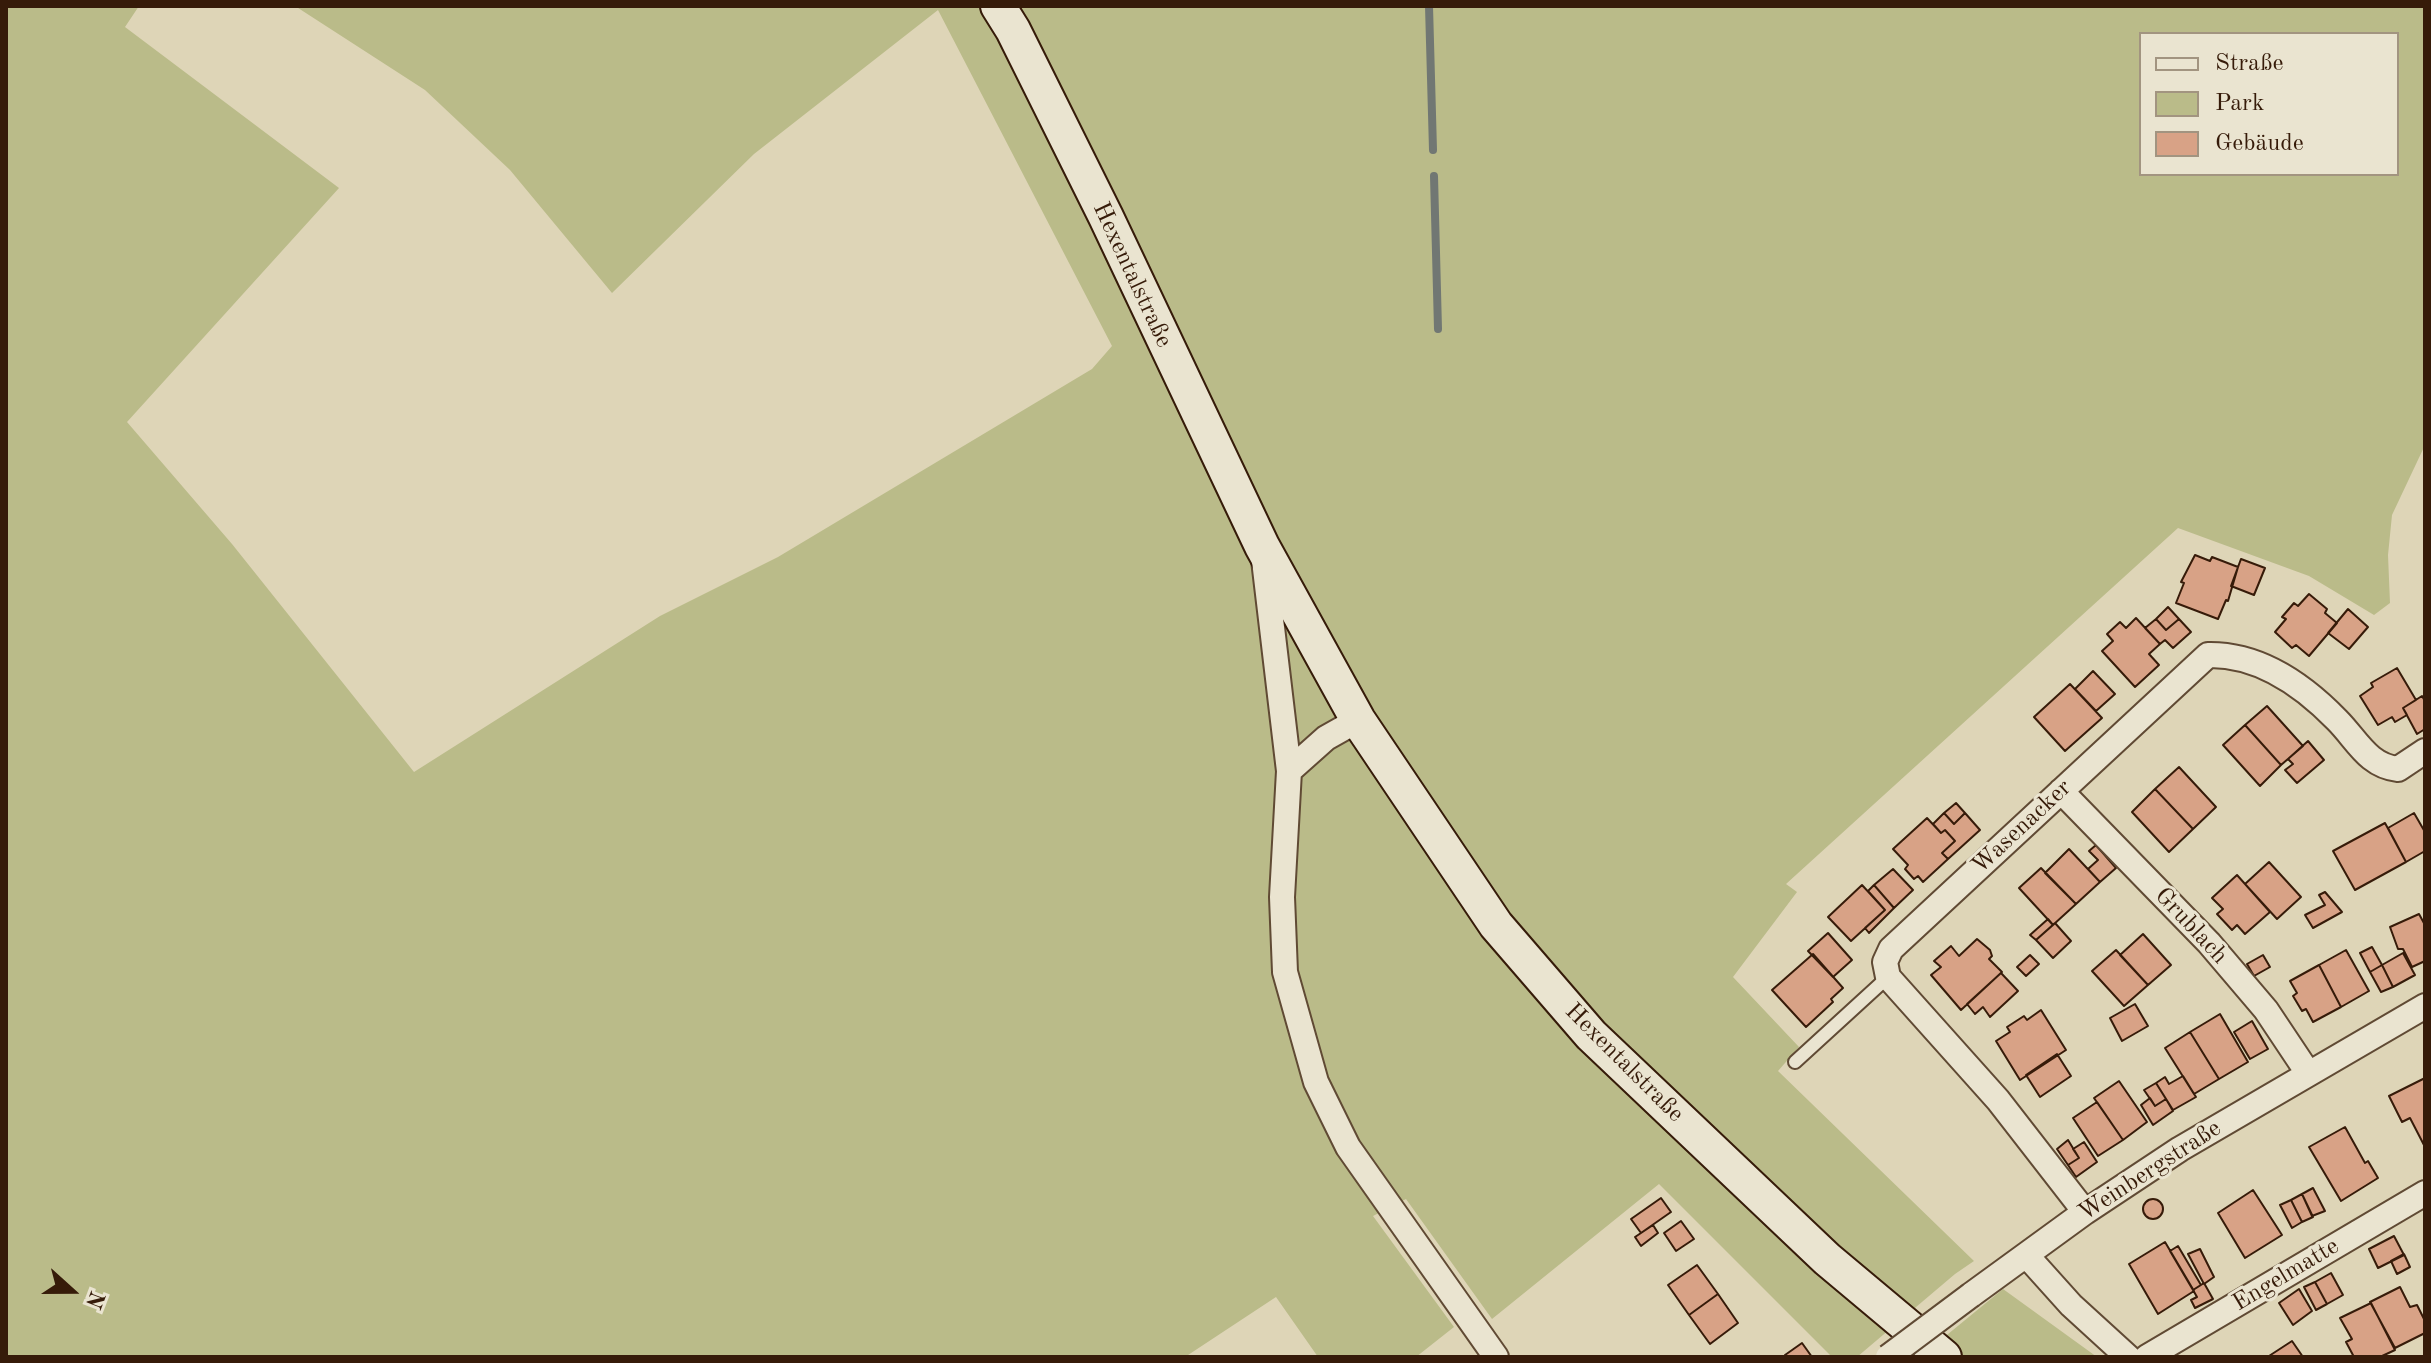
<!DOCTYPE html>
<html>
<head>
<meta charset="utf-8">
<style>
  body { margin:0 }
  #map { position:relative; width:2431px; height:1363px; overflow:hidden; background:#ded5b7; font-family:"Old Standard TT",serif }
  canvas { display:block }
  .frame { position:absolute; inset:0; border:8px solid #361b09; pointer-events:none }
  .legend { position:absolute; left:2139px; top:32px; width:260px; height:144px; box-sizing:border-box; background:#eae4d0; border:2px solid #a29480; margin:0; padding:10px 14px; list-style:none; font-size:24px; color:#361b09 }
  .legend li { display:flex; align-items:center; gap:16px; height:40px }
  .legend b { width:40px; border:2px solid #a29480 }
  .north { position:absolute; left:32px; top:1251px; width:80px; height:80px; -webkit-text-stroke:6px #eae4d0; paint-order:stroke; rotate:111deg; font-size:22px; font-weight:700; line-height:32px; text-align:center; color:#361b09 }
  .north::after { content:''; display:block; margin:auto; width:28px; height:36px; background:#361b09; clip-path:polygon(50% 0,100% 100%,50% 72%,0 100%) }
</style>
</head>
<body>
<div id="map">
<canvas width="2431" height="1363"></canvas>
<div class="frame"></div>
<ul class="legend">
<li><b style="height:10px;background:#eae4d0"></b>Straße</li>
<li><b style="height:22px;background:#babb89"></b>Park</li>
<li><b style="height:22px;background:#d8a286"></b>Gebäude</li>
</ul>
<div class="north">N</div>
</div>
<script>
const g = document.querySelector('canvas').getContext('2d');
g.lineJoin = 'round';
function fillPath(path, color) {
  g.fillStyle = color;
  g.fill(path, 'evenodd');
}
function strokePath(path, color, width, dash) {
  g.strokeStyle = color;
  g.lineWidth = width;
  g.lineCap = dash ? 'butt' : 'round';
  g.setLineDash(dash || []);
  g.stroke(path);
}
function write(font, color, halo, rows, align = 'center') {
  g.font = font + ' "Old Standard TT",serif';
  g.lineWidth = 6;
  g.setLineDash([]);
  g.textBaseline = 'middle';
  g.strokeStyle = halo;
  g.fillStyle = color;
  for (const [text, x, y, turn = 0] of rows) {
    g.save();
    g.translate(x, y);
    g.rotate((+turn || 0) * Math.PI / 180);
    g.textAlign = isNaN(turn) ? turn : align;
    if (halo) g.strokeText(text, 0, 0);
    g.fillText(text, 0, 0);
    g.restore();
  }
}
const green = new Path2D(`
  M6,6H139L125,27L339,188L127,422L232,544L414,772L660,616L778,557L1092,369L1112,346L938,10L754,154L612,293L510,170L425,90L295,6H2425V445L2392,515L2388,555L2390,603L2374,615L2309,576L2178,528L1786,884L1797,892L1733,977L1799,1047L1778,1071L1974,1261L1955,1274L1857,1357H1832L1659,1184L1492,1319L1406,1199L1373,1216L1454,1327L1416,1357H1318L1276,1297L1185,1357H6ZM2141,34H2397V174H2141Z
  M2003,1289L2097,1357H1920Z`);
const stream = new Path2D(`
  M1429,6L1433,150
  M1434,176L1438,329`);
const building = new Path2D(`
  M2195,555L2210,561L2212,557L2238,567L2228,601L2226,600L2218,619L2176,603L2184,583L2181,582Z
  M2241,559L2265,568L2254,595L2231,586Z
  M2309,594L2327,609L2325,613L2337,623L2309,656L2296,645L2292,648L2275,632L2286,619L2282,617L2294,603L2298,606Z
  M2168,607L2179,619L2166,630L2156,619Z
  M2348,609L2368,627L2349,649L2328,633Z
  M2136,618L2160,644L2149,654L2159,665L2135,687L2102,651L2113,641L2107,634L2120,622L2126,628Z
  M2156,619L2166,630L2179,619L2191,632L2173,648L2165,640L2160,644L2145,628Z
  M2397,668L2416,700L2403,708L2407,715L2395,722L2392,717L2378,725L2360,696L2373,687L2371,683Z
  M2093,671L2115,694L2096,711L2075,689Z
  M2070,684L2102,718L2065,751L2034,717Z
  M2422,696L2425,701V729L2417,734L2403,708Z
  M2267,706L2303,746L2281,765L2245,725Z
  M2245,725L2281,765L2260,786L2223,745Z
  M2308,741L2324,760L2297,783L2285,770L2293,764L2288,759Z
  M2179,767L2216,807L2193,829L2155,789Z
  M2155,789L2193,829L2169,852L2132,812Z
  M1956,803L1965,813L1954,824L1944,813Z
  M1944,813L1954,824L1965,813L1980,830L1948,859L1942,853L1955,841L1945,830L1941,833L1933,824Z
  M2414,813L2425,832V851L2406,862L2388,828Z
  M1927,818L1941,833L1945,830L1955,841L1942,853L1948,859L1923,882L1918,876L1914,879L1905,869L1908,865L1893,849Z
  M2385,823L2406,862L2355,890L2333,851Z
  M2096,845L2116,868L2100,882L2088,869L2098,860L2089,851Z
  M2069,849L2100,882L2076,904L2045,873Z
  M2269,862L2301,897L2277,919L2245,884Z
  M2041,868L2076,904L2053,925L2019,888Z
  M1893,869L1913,890L1894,908L1874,885Z
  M2237,875L2270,912L2245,934L2237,925L2232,930L2217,914L2223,909L2212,898Z
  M1862,885L1885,910L1851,941L1828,917Z
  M1874,885L1894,908L1869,933L1865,928L1885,910L1868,891Z
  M2325,892L2342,912L2313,928L2305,915L2325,905L2319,895Z
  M2419,914L2425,925V961L2412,967L2403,949H2398L2390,927Z
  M2048,919L2053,925L2036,940L2030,935Z
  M2055,923L2071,941L2053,958L2036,940Z
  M1828,933L1852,960L1833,977L1808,951Z
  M2143,934L2171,965L2148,985L2120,955Z
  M1977,939L1990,950L1992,956L1989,959L2002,972L1961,1010L1931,975L1941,967L1934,961L1951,946L1959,956Z
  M2372,947L2382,965L2370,972L2360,953Z
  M2116,950L2148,985L2124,1006L2092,971Z
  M2346,950L2369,991L2341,1007L2319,965Z
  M2403,953L2415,975L2393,987L2382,965Z
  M1813,954L1843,988L1831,999L1833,1002L1806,1027L1772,990Z
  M2030,955L2039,964L2026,976L2017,967Z
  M2263,955L2270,967L2254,976L2247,964Z
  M2319,965L2341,1007L2313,1022L2306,1009L2302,1011L2293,996L2297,993L2290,981Z
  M2382,965L2393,987L2381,992L2370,972Z
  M2001,973L2018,991L1990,1017L1983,1007L1975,1014L1967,1004Z
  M2135,1004L2148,1026L2122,1041L2110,1018Z
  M2041,1010L2066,1050L2020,1080L1996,1041L2010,1032L2007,1027L2024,1016L2027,1020Z
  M2220,1014L2248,1062L2219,1079L2190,1032Z
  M2252,1021L2268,1049L2250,1059L2234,1032Z
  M2190,1032L2219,1079L2194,1094L2165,1048Z
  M2057,1054L2071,1076L2040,1097L2026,1075Z
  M2183,1076L2196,1097L2173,1110L2156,1083L2165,1077L2169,1084Z
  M2425,1078V1147L2410,1118L2402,1122L2389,1096Z
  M2119,1081L2147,1122L2123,1140L2094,1098Z
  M2156,1083L2166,1099L2155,1106L2144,1090Z
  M2150,1098L2155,1106L2166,1099L2173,1111L2153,1125L2141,1105Z
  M2097,1102L2123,1140L2098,1156L2073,1118Z
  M2345,1127L2365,1163L2368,1161L2378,1178L2341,1201L2309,1147Z
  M2068,1140L2079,1158L2068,1165L2057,1149Z
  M2084,1142L2097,1162L2076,1177L2068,1165L2079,1158L2073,1149Z
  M2313,1188L2325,1211L2312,1216L2302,1194Z
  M2253,1190L2282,1235L2245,1258L2218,1213Z
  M2302,1194L2313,1217L2302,1222L2291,1200Z
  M1661,1198L1671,1212L1641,1233L1631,1219Z
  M2143 1209a10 10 0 1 1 20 0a10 10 0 1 1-20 0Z
  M2291,1200L2302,1222L2292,1228L2280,1205Z
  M1681,1221L1694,1239L1676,1251L1664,1233Z
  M1653,1225L1658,1233L1641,1246L1635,1237Z
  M2394,1236L2404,1255L2378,1268L2369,1249Z
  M2165,1242L2194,1291L2158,1314L2129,1264Z
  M2178,1246L2201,1285L2193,1290L2170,1251Z
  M2200,1249L2214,1277L2204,1284L2188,1254Z
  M2404,1254L2410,1267L2397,1274L2391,1261Z
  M1697,1265L1718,1294L1689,1315L1668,1285Z
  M2331,1273L2343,1295L2327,1304L2315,1282Z
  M2315,1282L2327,1304L2316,1310L2304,1287Z
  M2204,1283L2213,1299L2195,1308L2191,1300L2197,1297L2193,1290Z
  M2400,1287L2410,1307L2417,1305L2425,1321V1333L2395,1348L2370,1302Z
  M2299,1289L2312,1311L2293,1325L2279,1303Z
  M1718,1294L1738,1323L1710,1344L1689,1315Z
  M2371,1303L2395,1350L2380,1357H2354L2346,1342L2352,1339L2340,1318Z
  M2292,1341L2303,1357H2269V1356Z
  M1802,1343L1812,1357H1787L1785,1355Z`);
const lane = new Path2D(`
  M1795,1062L1888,977`);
const street = new Path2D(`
  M1264,560L1289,771L1282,897L1285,972L1316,1082L1348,1147L1496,1357
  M1289,771L1326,738L1358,720
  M2061,791L2209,943L2266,1010L2308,1073
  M2085,1212L1998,1100L1888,977L1885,962L1891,949L2208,655C2259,654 2303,685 2337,720C2357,740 2368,766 2398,769L2425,751
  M2027,1256L2071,1305L2128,1357
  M1971,1295L2085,1212L2180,1149L2425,1006
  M2147,1357L2425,1193`);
const secondary = new Path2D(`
  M998,6L1013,30L1106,217L1262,546L1358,720L1496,925L1591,1035L1827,1259L1944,1357`);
const streetBridge = new Path2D(`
  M1888,1357L1971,1295`);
const streetNames = [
  ["Hexentalstraße",1132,275,65],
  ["Wasenacker",2022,827,-43],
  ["Grublach",2191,926,47],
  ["Hexentalstraße",1624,1063,45],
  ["Weinbergstraße",2150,1171,-33],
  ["Engelmatte",2286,1275,-31]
];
fillPath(green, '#babb89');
strokePath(stream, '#717773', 8);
fillPath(building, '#d8a286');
strokePath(building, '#361b09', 2);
strokePath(lane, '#604a34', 16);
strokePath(street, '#604a34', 28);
strokePath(secondary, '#361b09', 38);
strokePath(lane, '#eae4d0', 12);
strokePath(street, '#eae4d0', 24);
strokePath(secondary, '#eae4d0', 34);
strokePath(streetBridge, '#604a34', 28, []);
strokePath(streetBridge, '#eae4d0', 24);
write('24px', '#361b09', '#eae4d0', streetNames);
</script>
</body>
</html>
